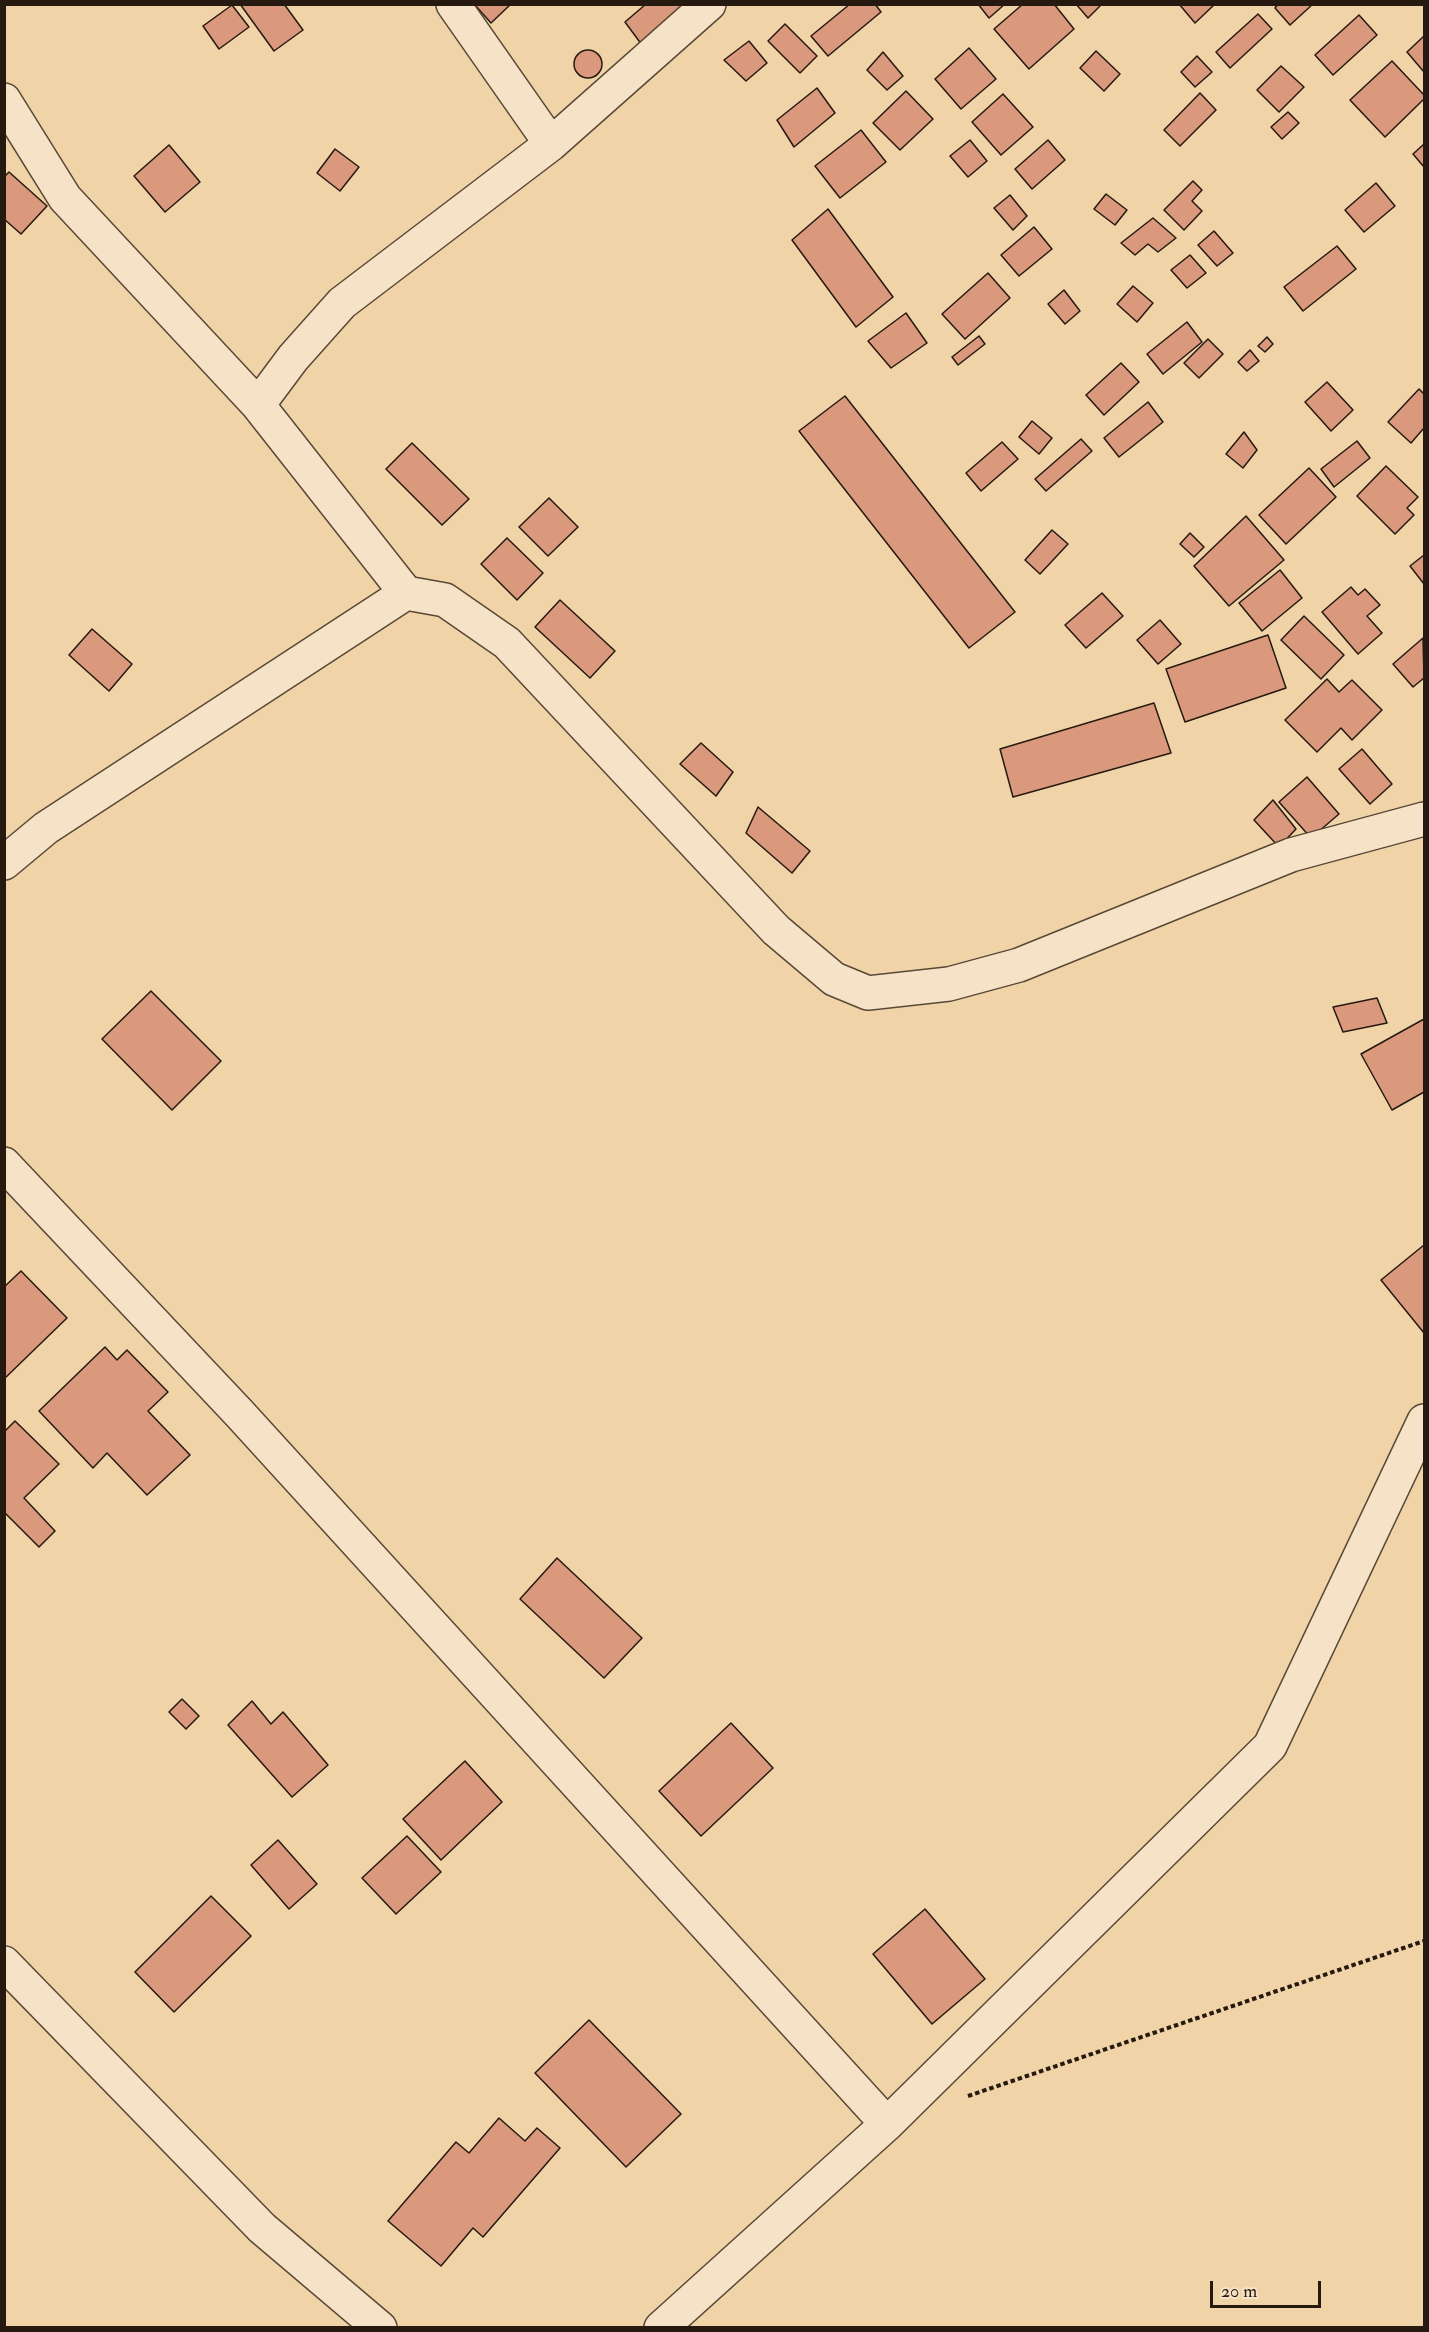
<!DOCTYPE html>
<html>
<head>
<meta charset="utf-8">
<style>
  body { margin:0 }
  #map { position:relative; width:1429px; height:2332px; overflow:hidden; background:#f1d3a8; font-family:"IM FELL Double Pica",serif }
  canvas { display:block }
  .frame { position:absolute; inset:0; border:6px solid #251910; pointer-events:none }
  .scale { position:absolute; left:1210px; top:2281px; width:111px; height:27px; box-sizing:border-box; border:3px solid #251910; border-top:0; padding-left:8px; font-size:18px; line-height:21px; white-space:nowrap; color:#251910; -webkit-text-stroke:4px #f6e2c6; paint-order:stroke }
</style>
</head>
<body>
<div id="map">
<canvas width="1429" height="2332"></canvas>
<div class="frame"></div>
<div class="scale">20 m</div>
</div>
<script>
const g = document.querySelector('canvas').getContext('2d');
g.lineJoin = 'round';
function fillPath(path, color) {
  g.fillStyle = color;
  g.fill(path, 'evenodd');
}
function strokePath(path, color, width, dash) {
  g.strokeStyle = color;
  g.lineWidth = width;
  g.lineCap = dash ? 'butt' : 'round';
  g.setLineDash(dash || []);
  g.stroke(path);
}
const building = new Path2D(`
  M240,4H284L303,30L274,51Z
  M474,4H511L491,23Z
  M646,4H692L642,45L625,22Z
  M850,4H875L881,12L828,56L811,36Z
  M978,4H1005L989,18Z
  M1023,4H1054L1074,29L1029,69L994,29Z
  M1076,4H1102L1088,18Z
  M1179,4H1215L1195,23Z
  M1278,4H1313L1290,25L1275,8Z
  M232,5L249,27L219,49L203,26Z
  M1258,14L1272,29L1230,68L1216,52Z
  M1359,15L1377,35L1333,75L1315,55Z
  M785,24L817,56L800,73L768,41Z
  M1424,36V72L1407,52Z
  M749,41L767,63L746,81L724,60Z
  M969,48L996,79L961,109L935,79Z
  M574 64a14 14 0 1 1 28 0a14 14 0 1 1-28 0Z
  M1096,51L1120,74L1104,91L1080,68Z
  M883,52L903,76L887,90L867,70Z
  M1197,56L1212,72L1195,87L1181,72Z
  M1392,61L1424,95V99L1385,137L1350,100Z
  M1281,66L1304,87L1279,112L1257,90Z
  M817,88L835,113L794,147L777,120Z
  M906,91L933,119L900,150L873,123Z
  M1200,93L1216,110L1180,146L1164,130Z
  M1003,94L1033,127L1001,155L972,122Z
  M1288,112L1299,123L1282,139L1271,127Z
  M861,130L886,162L840,198L815,166Z
  M970,140L987,161L968,177L950,156Z
  M1048,140L1065,160L1032,189L1015,169Z
  M1424,144V167L1413,154Z
  M169,145L200,182L165,212L134,176Z
  M335,149L359,167L340,191L317,173Z
  M9,172L47,206L21,234L4,219V177Z
  M1193,181L1202,190L1192,201L1202,211L1184,230L1164,210Z
  M1376,183L1395,206L1364,232L1345,210Z
  M1106,194L1127,210L1115,225L1094,209Z
  M1010,195L1027,216L1013,230L994,208Z
  M828,209L893,297L856,327L792,240Z
  M1153,218L1176,238L1158,252L1148,244L1135,255L1121,243Z
  M1034,227L1052,249L1019,276L1001,255Z
  M1214,231L1233,253L1217,266L1198,245Z
  M1337,246L1356,269L1303,311L1284,287Z
  M1190,255L1206,273L1187,288L1171,270Z
  M988,273L1010,298L965,339L942,314Z
  M1133,286L1153,303L1137,322L1117,304Z
  M1064,290L1080,311L1065,324L1048,304Z
  M906,313L927,343L891,368L868,341Z
  M1187,322L1202,342L1163,374L1147,354Z
  M979,336L985,344L958,365L952,357Z
  M1267,337L1273,344L1265,352L1258,346Z
  M1208,339L1223,354L1199,378L1184,363Z
  M1250,350L1259,361L1247,371L1238,362Z
  M1121,363L1139,382L1104,415L1086,395Z
  M1327,382L1353,410L1331,431L1305,402Z
  M1419,389L1424,394V428L1411,443L1388,422Z
  M845,396L1015,612L969,648L799,431Z
  M1148,402L1163,422L1119,457L1104,438Z
  M1032,421L1052,438L1039,454L1019,437Z
  M1244,432L1257,450L1243,468L1226,454Z
  M1081,439L1092,451L1046,491L1035,479Z
  M1357,441L1370,458L1334,487L1321,469Z
  M1002,442L1018,459L981,491L966,473Z
  M412,443L469,499L442,525L386,469Z
  M1386,466L1418,497L1407,508L1414,515L1395,534L1357,496Z
  M1309,468L1336,497L1286,544L1259,515Z
  M549,498L578,527L548,556L519,527Z
  M1246,516L1284,560L1229,606L1194,566Z
  M1052,530L1068,544L1040,574L1025,560Z
  M1190,533L1204,547L1194,557L1180,544Z
  M507,538L543,573L517,600L481,564Z
  M1424,555V584L1410,566Z
  M1280,570L1302,598L1262,631L1239,603Z
  M1351,587L1358,595L1365,589L1380,605L1367,616L1382,633L1358,654L1322,612Z
  M1102,593L1123,616L1086,648L1065,625Z
  M560,600L615,651L590,678L535,627Z
  M1304,616L1344,655L1321,679L1281,640Z
  M1160,620L1181,644L1158,664L1137,640Z
  M92,629L132,664L109,691L69,655Z
  M1268,635L1286,688L1185,722L1166,669Z
  M1423,638L1424,678L1413,687L1393,664Z
  M1327,679L1339,692L1352,680L1382,710L1352,740L1341,728L1317,752L1285,720Z
  M1154,703L1171,753L1013,797L1000,749Z
  M701,743L733,772L716,796L680,764Z
  M1362,749L1392,784L1370,804L1339,769Z
  M1307,777L1339,814L1311,838L1279,802Z
  M1273,800L1296,829L1279,847L1254,820Z
  M758,807L810,851L792,873L746,833Z
  M151,991L221,1061L172,1110L102,1039Z
  M1377,998L1387,1023L1343,1032L1333,1007Z
  M1424,1019V1092L1392,1110L1361,1054Z
  M1424,1245V1333L1381,1280Z
  M21,1271L67,1318L4,1379V1287Z
  M105,1347L117,1360L127,1350L168,1392L148,1411L190,1455L147,1495L107,1453L93,1468L39,1411Z
  M15,1421L59,1464L24,1498L55,1531L39,1547L4,1512V1432Z
  M557,1558L642,1638L604,1678L520,1599Z
  M182,1699L199,1716L186,1729L169,1712Z
  M252,1701L271,1724L283,1712L328,1765L292,1797L228,1725Z
  M731,1723L773,1768L701,1836L659,1791Z
  M465,1761L502,1802L441,1860L403,1819Z
  M407,1836L441,1872L396,1914L362,1878Z
  M278,1840L317,1884L289,1909L251,1865Z
  M211,1896L251,1936L174,2012L135,1972Z
  M925,1909L985,1979L932,2024L873,1954Z
  M589,2020L681,2114L626,2167L535,2073Z
  M499,2118L525,2141L537,2128L560,2148L483,2237L473,2228L441,2266L388,2221L456,2142L469,2153Z`);
const path = new Path2D(`
  M968,2096L1424,1941`);
const street = new Path2D(`
  M453,4L551,144
  M4,100L65,198L258,405L406,593
  M258,405L293,358L342,303L551,144L709,4
  M4,863L46,828L406,593L445,600L507,643L776,930L834,979L868,993L949,984L1019,965L1291,855L1424,819
  M4,1164L239,1413L887,2124
  M4,1963L262,2228L380,2328
  M661,2328L887,2124L1270,1746L1424,1421`);
fillPath(building, '#da997d');
strokePath(building, '#251910', 1.5);
strokePath(street, '#584836', 36);
strokePath(path, '#251910', 4, [4.5, 3]);
strokePath(street, '#f6e2c6', 33);
</script>
</body>
</html>
